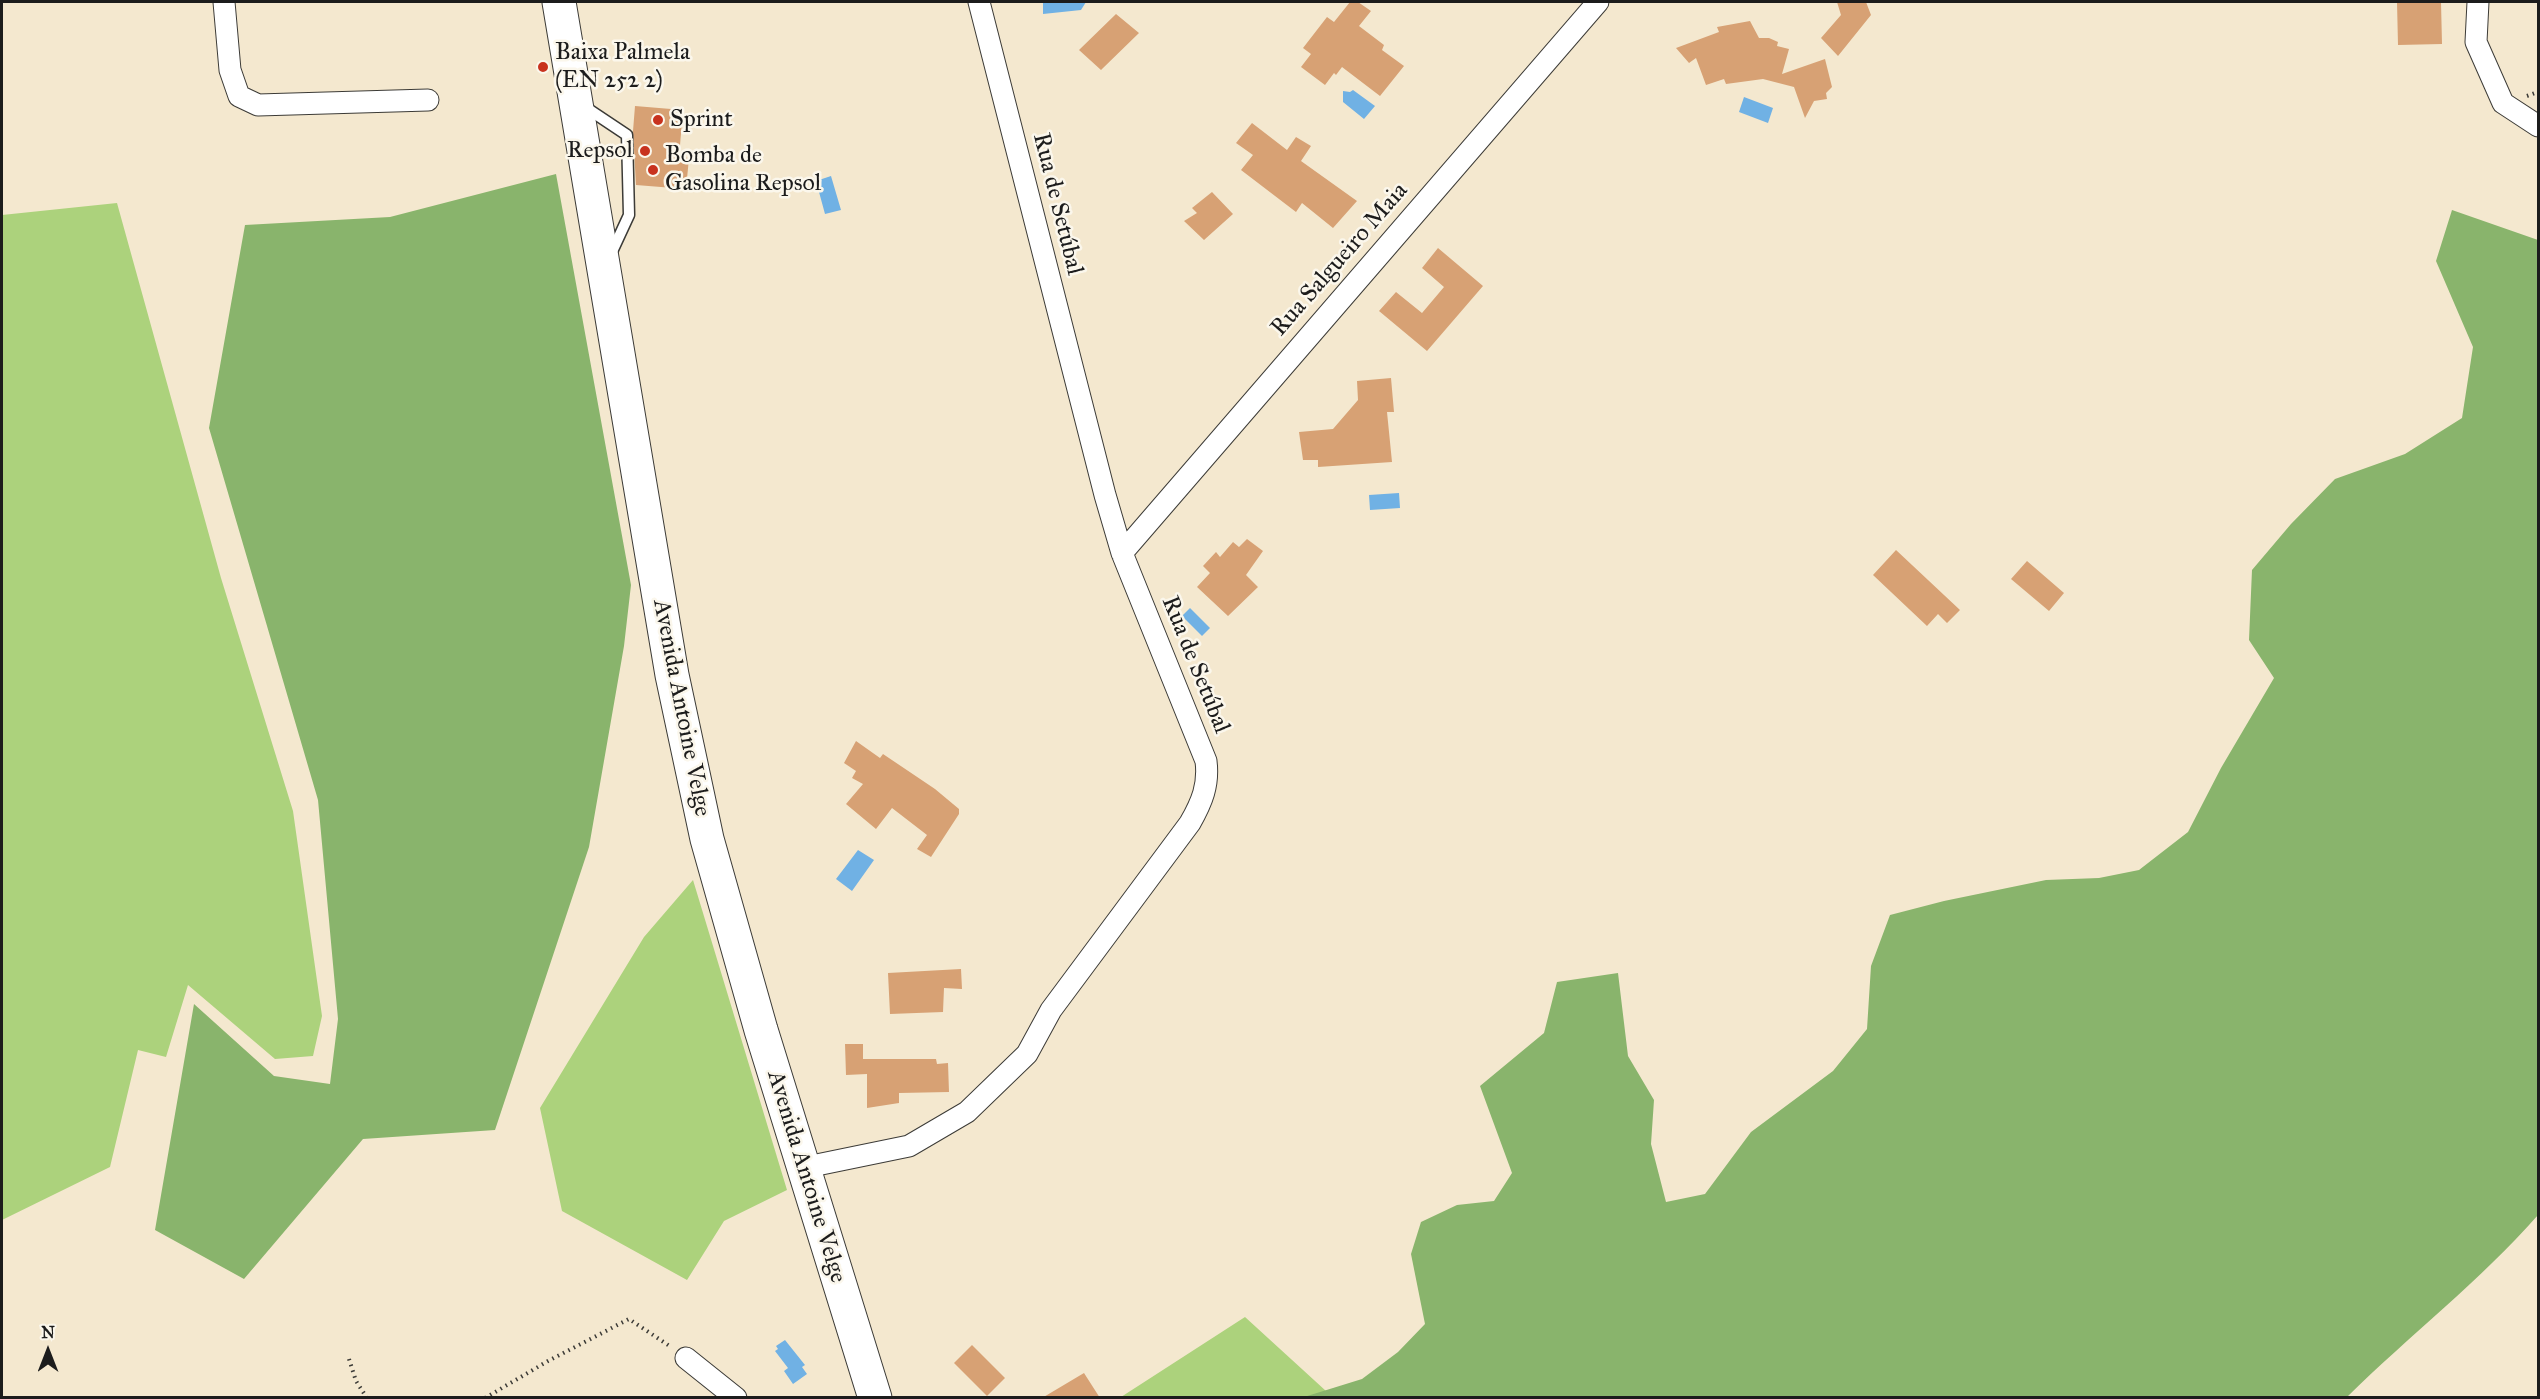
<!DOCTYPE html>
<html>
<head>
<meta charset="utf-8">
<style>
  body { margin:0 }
  #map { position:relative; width:2540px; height:1399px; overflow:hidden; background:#f4e8cf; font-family:"IM FELL Great Primer",serif }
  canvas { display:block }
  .frame { position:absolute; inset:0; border:3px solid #1c1c1c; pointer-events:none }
  .north { position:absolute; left:18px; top:1321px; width:60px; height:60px; -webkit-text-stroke:4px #fbf7ec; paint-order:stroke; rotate:0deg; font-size:16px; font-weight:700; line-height:24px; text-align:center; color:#1c1c1c }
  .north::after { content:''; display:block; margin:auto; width:21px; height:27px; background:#1c1c1c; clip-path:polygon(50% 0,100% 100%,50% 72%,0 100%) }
</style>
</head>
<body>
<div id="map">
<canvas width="2540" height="1399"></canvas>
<div class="frame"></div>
<div class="north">N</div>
</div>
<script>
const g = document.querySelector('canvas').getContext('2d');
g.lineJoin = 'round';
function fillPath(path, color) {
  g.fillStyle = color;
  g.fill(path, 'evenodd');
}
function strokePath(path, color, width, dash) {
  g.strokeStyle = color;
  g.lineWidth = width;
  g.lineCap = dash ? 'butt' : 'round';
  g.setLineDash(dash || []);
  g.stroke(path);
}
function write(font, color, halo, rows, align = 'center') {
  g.font = font + ' "IM FELL Great Primer",serif';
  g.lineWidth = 5;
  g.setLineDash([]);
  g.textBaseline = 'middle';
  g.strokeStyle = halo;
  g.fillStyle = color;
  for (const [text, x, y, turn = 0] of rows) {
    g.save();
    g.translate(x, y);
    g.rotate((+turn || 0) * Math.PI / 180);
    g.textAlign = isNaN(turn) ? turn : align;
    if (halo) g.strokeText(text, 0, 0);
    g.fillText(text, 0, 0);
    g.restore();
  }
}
const green = new Path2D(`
  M117,203L221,578L293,811L322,1016L313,1056L275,1059L188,985L166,1057L138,1050L110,1167L2,1220V215Z
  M693,880L787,1190L724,1221L687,1280L562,1211L540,1108L644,937Z
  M1245,1317L1326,1391L1304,1398L1121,1397Z`);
const forest = new Path2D(`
  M556,174L631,585L624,646L589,847L495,1130L363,1139L244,1279L155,1230L194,1004L274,1076L330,1084L338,1019L318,800L209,428L245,225L390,217Z
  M2452,210L2538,240V1215C2480,1281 2410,1335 2347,1397H1304L1362,1379L1398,1352L1425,1324L1411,1254L1421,1222L1457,1205L1494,1201L1512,1173L1480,1086L1544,1033L1557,982L1618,973L1628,1056L1654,1100L1651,1144L1666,1202L1705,1194L1751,1132L1833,1071L1867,1029L1871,966L1890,915L1944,901L2046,880L2099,878L2139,870L2188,832L2221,768L2274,678L2249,640L2252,570L2291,524L2335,479L2405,454L2462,418L2473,347L2436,261Z`);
const water = new Path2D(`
  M1043,2H1086L1081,10L1043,14Z
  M1353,90L1375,106L1364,119L1343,102V91L1350,92Z
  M1744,97L1773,108L1768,123L1739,112Z
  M831,176L841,210L825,214L816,181Z
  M1399,493L1400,508L1370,510L1369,495Z
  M1190,608L1210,628L1202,636L1182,616Z
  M858,850L874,860L852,891L836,879Z
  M785,1340L805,1365L802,1367L807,1374L793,1384L784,1371L788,1368L775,1351L778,1349L776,1346Z`);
const building = new Path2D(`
  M1350,2H1358L1371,11L1359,26L1384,45L1382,50L1404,66L1380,96L1342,67L1336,75L1334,73L1325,85L1301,67L1311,54L1303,48L1327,17L1334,22Z
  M1837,2H1866L1871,15L1838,56L1821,38L1841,15Z
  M2397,2H2441L2442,44L2398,45Z
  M1116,14L1139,33L1101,70L1079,50Z
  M1750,21L1759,38H1769L1778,42L1777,46L1789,49L1782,74L1825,59L1832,87L1826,93L1827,99L1814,101L1805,118L1794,87L1763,79L1726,84L1724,79L1706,85L1696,58L1689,63L1676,48L1719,32L1717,27Z
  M635,106L683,110L679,157L689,158L686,189L636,185L633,131Z
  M1252,123L1287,150L1296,137L1311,146L1301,161L1357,201L1333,228L1302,203L1296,212L1241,170L1253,155L1236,143Z
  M1212,192L1233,214L1204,240L1184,221L1197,213L1192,208Z
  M1438,248L1483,286L1427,351L1379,311L1396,292L1422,313L1444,287L1422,268Z
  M1391,378L1394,412H1387L1392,462L1318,467V460H1303L1299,432L1333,429L1358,400L1357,381Z
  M1247,539L1263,551L1246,575L1258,587L1228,616L1197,587L1210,573L1203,566L1216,552L1220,557L1233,542L1239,547Z
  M1896,550L1960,610L1947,623L1938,614L1927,626L1873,575Z
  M2027,561L2064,593L2049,611L2011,579Z
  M856,741L880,758L883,754L935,789L959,809V814L931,857L917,849L927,835L892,808L876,829L846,804L863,784L852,778L856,771L844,763Z
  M961,969L962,989L944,988L943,1012L890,1014L888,973Z
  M845,1044H863V1059H936L937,1064L948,1063L949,1092L899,1093V1103L867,1108V1074L846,1075Z
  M972,1345L1005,1378L987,1396L954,1363Z
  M1084,1373L1100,1398H1042Z`);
const path = new Path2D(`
  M2527,96L2538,92
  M349,1359L356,1381L367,1398
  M485,1398L548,1361L629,1319L671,1347`);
const lane = new Path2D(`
  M582,105L627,135L629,215L610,256`);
const street = new Path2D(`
  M224,2L230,70L239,96L258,105L428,100
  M2478,2L2476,42L2503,103L2538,126
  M1122,553L1598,2
  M802,1168L909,1146L967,1112L1027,1054L1051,1010L1190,823C1202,802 1209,785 1206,761L1122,553L1105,495L979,2
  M686,1358L736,1398`);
const primary = new Path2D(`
  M559,2L672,675L707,839L761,1030L875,1398`);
const markers = [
  [543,67,6,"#c8321e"],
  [658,120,6,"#c8321e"],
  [645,151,6,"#c8321e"],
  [653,170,6,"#c8321e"]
];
const poiNames = [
  ["Baixa Palmela",555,53],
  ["(EN 252 2)",555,81],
  ["Sprint",670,120],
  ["Repsol",633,151,"right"],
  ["Bomba de",665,156],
  ["Gasolina Repsol",665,184]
];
const streetNames = [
  ["Rua de Setúbal",1057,204,76],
  ["Rua Salgueiro Maia",1340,260,-49],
  ["Rua de Setúbal",1195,665,68],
  ["Avenida Antoine Velge",681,708,79],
  ["Avenida Antoine Velge",806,1177,73]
];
fillPath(green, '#acd27c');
fillPath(forest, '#89b46c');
fillPath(water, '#70b1e4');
fillPath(building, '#d7a174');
strokePath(lane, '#3c3b37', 13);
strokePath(street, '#3c3b37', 23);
strokePath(primary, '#3c3b37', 35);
strokePath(path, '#3c3b37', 4, [1.5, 4.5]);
strokePath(lane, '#fff', 10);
strokePath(street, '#fff', 21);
strokePath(primary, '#fff', 33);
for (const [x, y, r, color] of markers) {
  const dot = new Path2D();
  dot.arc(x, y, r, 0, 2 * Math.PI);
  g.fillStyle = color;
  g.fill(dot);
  strokePath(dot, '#fbf7ec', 2);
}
write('24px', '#1c1c1c', '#fbf7ec', poiNames, 'left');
write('24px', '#1c1c1c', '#fbf7ec', streetNames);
</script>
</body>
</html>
